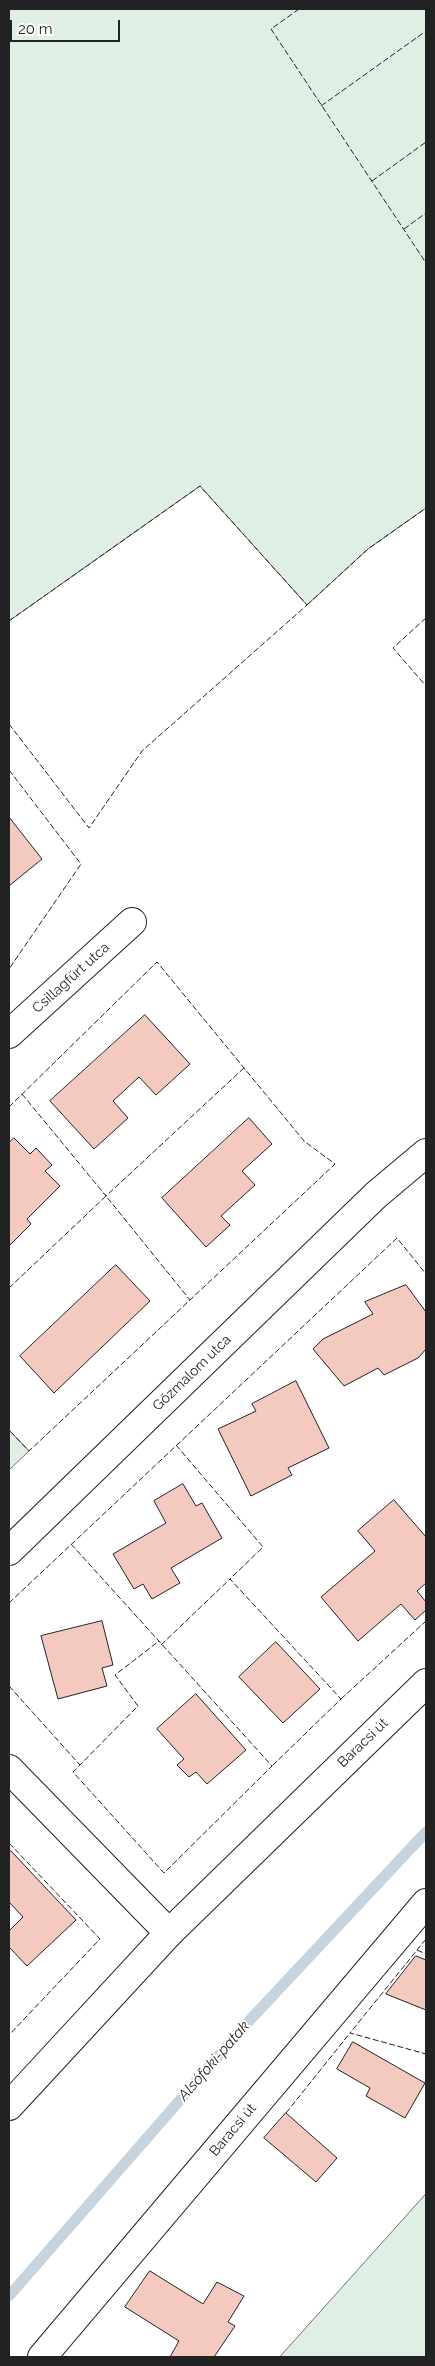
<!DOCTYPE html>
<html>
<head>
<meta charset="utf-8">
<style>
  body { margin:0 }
  #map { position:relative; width:435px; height:2366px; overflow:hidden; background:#fff; font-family:Raleway,sans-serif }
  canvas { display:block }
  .frame { position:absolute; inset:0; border:10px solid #222; pointer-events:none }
  .scale { position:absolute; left:10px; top:20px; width:110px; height:22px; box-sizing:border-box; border:2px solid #222; border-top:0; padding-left:6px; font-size:15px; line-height:18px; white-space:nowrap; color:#222; -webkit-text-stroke:4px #fff; paint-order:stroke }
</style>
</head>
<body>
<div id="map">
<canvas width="435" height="2366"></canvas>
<div class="frame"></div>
<div class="scale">20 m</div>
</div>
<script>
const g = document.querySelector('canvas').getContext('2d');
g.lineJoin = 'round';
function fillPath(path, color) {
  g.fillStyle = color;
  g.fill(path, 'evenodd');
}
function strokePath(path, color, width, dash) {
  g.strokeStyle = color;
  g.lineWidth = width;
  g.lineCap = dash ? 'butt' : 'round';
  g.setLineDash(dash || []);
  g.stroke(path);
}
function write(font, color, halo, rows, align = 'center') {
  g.font = font + ' Raleway,sans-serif';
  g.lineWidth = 4;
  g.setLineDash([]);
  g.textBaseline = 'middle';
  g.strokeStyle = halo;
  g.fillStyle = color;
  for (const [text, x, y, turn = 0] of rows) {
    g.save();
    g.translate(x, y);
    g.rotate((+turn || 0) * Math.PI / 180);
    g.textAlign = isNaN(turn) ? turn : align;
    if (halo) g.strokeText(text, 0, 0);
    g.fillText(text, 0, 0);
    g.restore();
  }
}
const green = new Path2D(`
  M9,9H426V508L368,549L307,605L200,486L9,621Z
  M9,1430L29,1451L9,1470Z
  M426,2194V2357H280Z`);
const stream = new Path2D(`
  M9,2296L249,2021L426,1832`);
const building = new Path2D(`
  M9,817L42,859L9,886Z
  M145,1015L190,1064L156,1095L139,1077L113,1101L128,1118L94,1149L50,1101Z
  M249,1118L272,1144L242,1171L255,1185L221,1216L230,1225L206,1247L162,1198Z
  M14,1138L30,1154L36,1148L52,1165L45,1171L60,1186L27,1219L31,1224L9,1246V1143Z
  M116,1265L150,1301L54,1393L20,1356Z
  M406,1285L426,1312V1349L418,1358L384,1375L378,1368L344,1386L313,1349L323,1339L373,1314L365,1302Z
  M296,1381L329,1448L288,1468L292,1475L251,1496L218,1429L256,1411L252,1404Z
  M183,1484L196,1506L202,1503L222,1538L171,1568L180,1583L152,1599L143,1584L134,1589L113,1554L166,1523L154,1501Z
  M394,1500L426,1537V1583L417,1591L426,1602V1610L415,1620L401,1604L358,1641L321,1597L375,1551L358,1531Z
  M102,1621L113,1665L102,1668L107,1686L58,1699L41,1636Z
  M276,1642L320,1689L283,1723L239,1677Z
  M196,1694L246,1750L207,1784L196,1772L189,1777L177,1765L184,1759L157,1729Z
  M11,1851L76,1920L27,1966L9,1947V1931L23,1917L9,1902V1853Z
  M416,1956L426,1960V2010L386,1994Z
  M353,2042L425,2083L405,2118L366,2096L370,2088L337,2069Z
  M286,2113L337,2158L316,2182L264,2138Z
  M150,2271L203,2304L217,2282L244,2296L228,2322L235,2326L214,2357H170L179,2341L125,2307Z`);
const minor = new Path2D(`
  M9,1034L132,922
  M9,1551L376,1195L426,1153
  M9,1769L169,1933
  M42,2357L426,1903`);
const tertiary = new Path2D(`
  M9,2106L169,1933L426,1683`);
const fence = new Path2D(`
  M299,9L271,29L426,263
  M321,106L426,31
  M372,181L426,142
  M404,229L426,213
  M307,605L368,549L426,508
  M426,618L393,648L426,686
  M9,621L200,486L307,605L142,751L89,828L9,724
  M9,770L81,864L9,969
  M22,1094L106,1196L245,1067
  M9,1107L157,962L304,1141L335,1164L29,1451L9,1430
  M9,1288L106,1196L190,1300
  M176,1445L263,1547L230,1579
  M71,1544L272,1766L164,1873L73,1772L138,1706L115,1675L159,1641
  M9,1603L397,1238L426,1274
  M161,1645L230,1579L341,1699L272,1766
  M9,1686L80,1765
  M341,1699L426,1621
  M9,1843L100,1939L9,2035
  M426,1939L350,2033L426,2054
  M417,1950L426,1954
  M286,2113L350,2033`);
const streetNames = [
  ["Csillagfürt utca",71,978,-42],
  ["Gőzmalom utca",192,1373,-44],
  ["Baracsi út",363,1743,-44],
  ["Baracsi út",233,2130,-50]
];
const waterNames = [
  ["Alsófoki-patak",214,2061,-49]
];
fillPath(green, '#e0efe3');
strokePath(green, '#6f6f6f', 1);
strokePath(stream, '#c7d3dd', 11);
fillPath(building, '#f3c9c0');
strokePath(building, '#222', 1);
strokePath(minor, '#222', 30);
strokePath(tertiary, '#222', 30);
strokePath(minor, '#fff', 28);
strokePath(tertiary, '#fff', 28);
strokePath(fence, '#222', 1, [6, 2.5]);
write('14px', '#222', '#fff', streetNames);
write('italic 15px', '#222', '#fff', waterNames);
</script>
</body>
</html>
